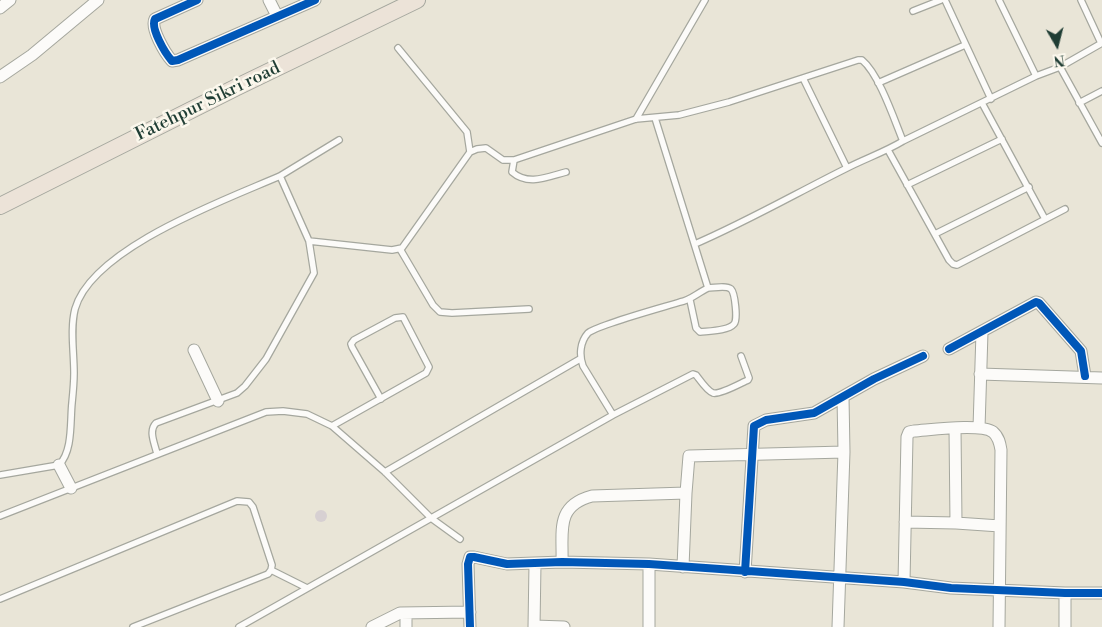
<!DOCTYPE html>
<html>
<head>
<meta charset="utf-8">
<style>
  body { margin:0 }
  #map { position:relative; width:1102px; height:627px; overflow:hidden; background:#e9e5d7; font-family:"Libre Bodoni",serif }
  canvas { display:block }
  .north { position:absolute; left:1032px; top:20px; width:50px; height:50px; -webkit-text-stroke:4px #fbf7ec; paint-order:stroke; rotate:172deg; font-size:14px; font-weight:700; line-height:20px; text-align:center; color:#1f3d34 }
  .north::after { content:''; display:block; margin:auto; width:18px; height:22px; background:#1f3d34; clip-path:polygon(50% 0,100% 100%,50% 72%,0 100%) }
</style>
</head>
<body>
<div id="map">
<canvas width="1102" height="627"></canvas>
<div class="north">N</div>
</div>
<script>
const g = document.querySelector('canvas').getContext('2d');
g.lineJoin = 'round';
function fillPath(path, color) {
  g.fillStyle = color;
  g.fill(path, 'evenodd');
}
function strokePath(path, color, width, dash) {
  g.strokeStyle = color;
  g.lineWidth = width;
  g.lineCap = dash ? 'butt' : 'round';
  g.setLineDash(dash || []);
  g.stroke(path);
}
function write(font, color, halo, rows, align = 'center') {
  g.font = font + ' "Libre Bodoni",serif';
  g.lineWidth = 5;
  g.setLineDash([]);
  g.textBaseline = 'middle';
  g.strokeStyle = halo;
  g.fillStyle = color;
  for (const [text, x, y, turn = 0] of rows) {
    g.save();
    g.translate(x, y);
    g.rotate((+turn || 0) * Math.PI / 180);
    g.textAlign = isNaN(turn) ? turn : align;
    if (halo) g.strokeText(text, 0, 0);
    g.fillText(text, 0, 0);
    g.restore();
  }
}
const building = new Path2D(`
  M315 516a6 6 0 1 1 12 0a6 6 0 1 1-12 0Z`);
const lane = new Path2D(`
  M945,0L991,99
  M999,0L1036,76
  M1081,0L1101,43
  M913,11L941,0
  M398,48L467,132L470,152
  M1060,67L1102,143
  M803,78L847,168
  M878,83L965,45
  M982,103L1045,219
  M1079,103L1102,91
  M655,118L708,288C714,288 726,285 731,289C735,293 738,320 734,324C728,331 709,331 700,332L696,328L690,300
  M636,119L705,0
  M888,150L949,260L953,264L957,265L1065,209
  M514,160L636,119L679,115L729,102L858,60H862C879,74 894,119 903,141
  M907,185L1002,139
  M935,234L1029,187
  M309,241L392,250L402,248L470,152L477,149L486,148L503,160H514L512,172C528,186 547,177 566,172
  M695,244C746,222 795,194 845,169C864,159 885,152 903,141L1036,76L1060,67L1102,43
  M400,249L433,305L440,312L452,313L529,309
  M708,288C697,293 691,300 680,302C664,307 597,325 588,333C580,342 579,355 583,366L613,415L693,374L696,375C700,380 707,391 713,393C720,395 741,383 748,380L749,378L741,356
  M332,426L426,373L429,367L403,317L395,318L354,340L351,344L352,347L381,399
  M157,454C155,444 148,431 156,423L237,393L245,386L266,359L314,273L309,241L280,176L339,140
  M385,472L580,359
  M0,475L59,465C73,451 70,422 72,403C73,393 74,383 74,373C74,352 70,329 75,309C92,248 225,200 280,176
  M0,516L266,412L283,411L307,414L332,426L385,472L431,518L460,539
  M271,570L307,588
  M0,599L237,501L249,502L253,507L272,565L271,570L268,574L133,627
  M239,627L613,415`);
const street = new Path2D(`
  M197,0L155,19C150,28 165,53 172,61L178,60L315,0
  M269,0L277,16
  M0,8L10,0
  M0,77L32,55L98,0
  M949,349L1036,302L1039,303L1081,351L1085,376
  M194,350L218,401
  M980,374L1102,378
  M955,428L956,523
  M979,428L982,332
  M59,465L71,488
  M905,522L956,523L1000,526
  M562,562C563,531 555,506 592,496L686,493
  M649,564V627
  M683,567L686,493L689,456L844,452
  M745,572L754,426L766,420L814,413L874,379L923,356
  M904,582L907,437L909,432L914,431C930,430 981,423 993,432C999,437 1000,444 1001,450L999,627
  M1065,593V627
  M534,626L564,627
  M372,627L400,613L470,612
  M406,627V613
  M470,627L468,564L470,557H474L507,564L562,562L649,564L904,582L951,588L1065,593H1102
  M534,627L535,564
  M838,627L844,452L843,397`);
const primary = new Path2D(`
  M0,206L237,87L417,0`);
const cycleway = new Path2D(`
  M197,0L155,19C150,28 165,53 172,61L178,60L315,0
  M949,349L1036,302L1039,303L1081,351L1085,376
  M745,572L754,426L766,420L814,413L874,379L923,356
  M470,627L468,564L470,557H474L507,564L562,562L649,564L904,582L951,588L1065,593H1102`);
const streetNames = [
  ["Fatehpur Sikri road",208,102,-26]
];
fillPath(building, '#d7d0d2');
strokePath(lane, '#a5a79e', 8);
strokePath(street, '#a5a79e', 13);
strokePath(primary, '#a5a79e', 18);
strokePath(lane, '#fcfbf9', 5.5);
strokePath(street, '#fcfbf9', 11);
strokePath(primary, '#ece3d8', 16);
strokePath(cycleway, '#0057b8', 8);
write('18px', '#1f3d34', '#fbf7ec', streetNames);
</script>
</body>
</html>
